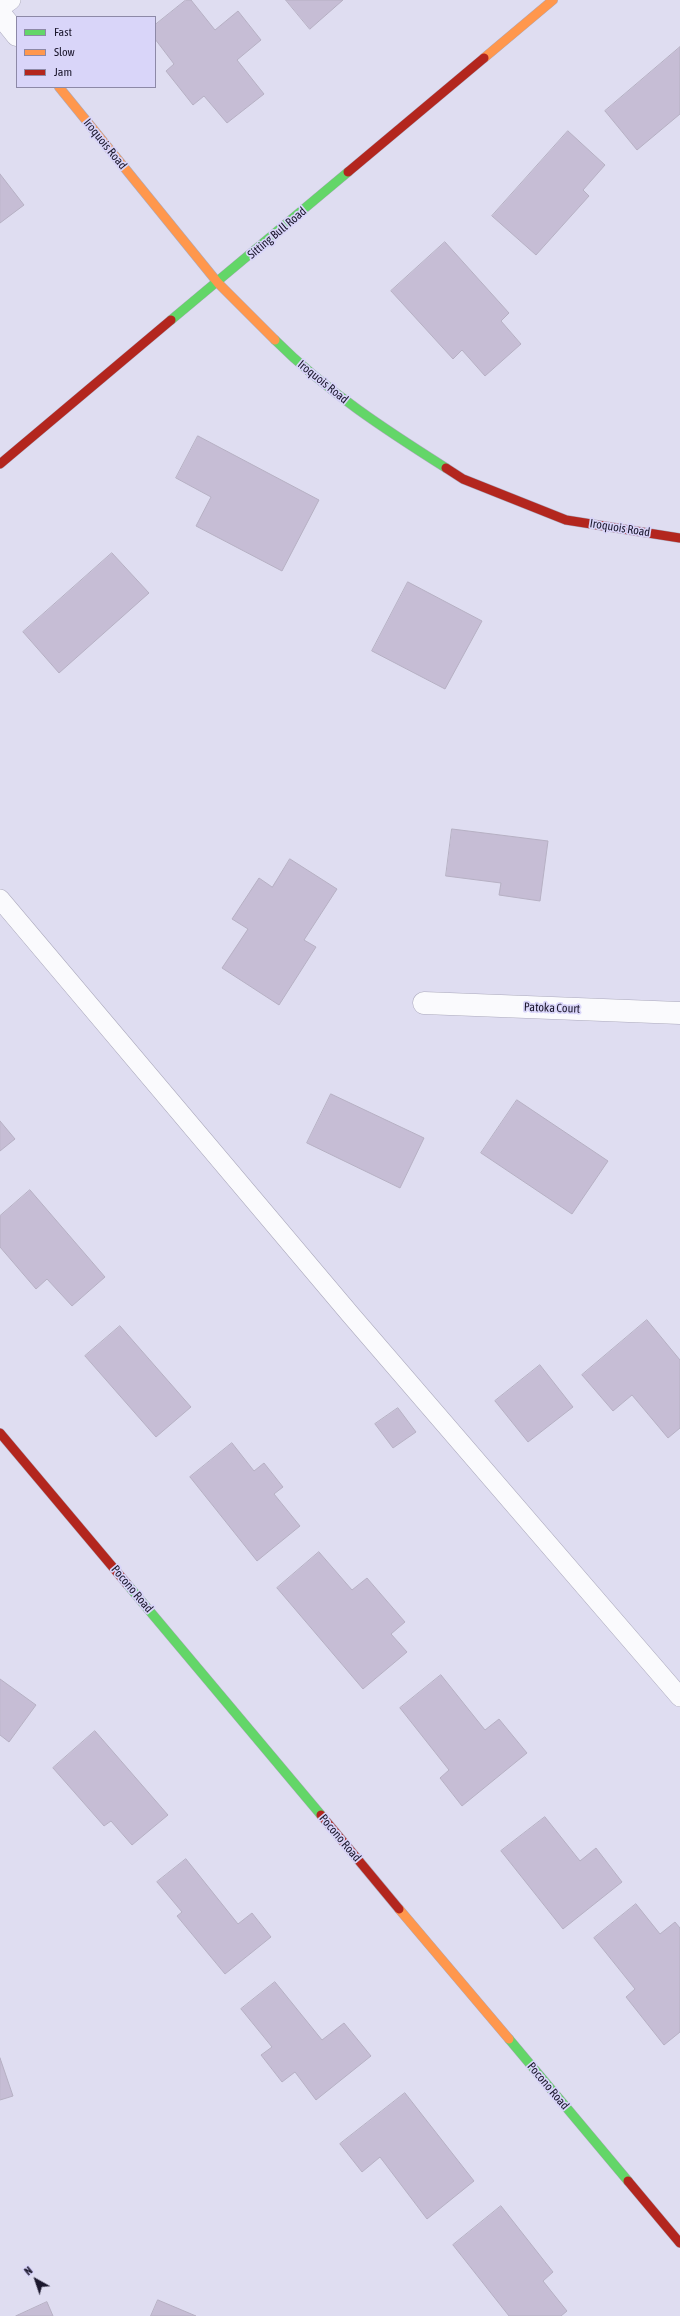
<!DOCTYPE html>
<html>
<head>
<meta charset="utf-8">
<style>
  body { margin:0 }
  #map { position:relative; width:680px; height:2316px; overflow:hidden; background:#dfddf1; font-family:"Asap Condensed",sans-serif }
  canvas { display:block }
  .legend { position:absolute; left:16px; top:16px; width:140px; height:72px; box-sizing:border-box; background:#d9d5f9; border:1px solid #8d89a7; margin:0; padding:5px 7px; list-style:none; font-size:12px; color:#1b172d }
  .legend li { display:flex; align-items:center; gap:8px; height:20px }
  .legend b { width:20px; border:1px solid #8d89a7 }
  .north { position:absolute; left:16px; top:2260px; width:40px; height:40px; -webkit-text-stroke:3px #d9d5f9; paint-order:stroke; rotate:320deg; font-size:11px; font-weight:700; line-height:16px; text-align:center; color:#1b172d }
  .north::after { content:''; display:block; margin:auto; width:14px; height:18px; background:#1b172d; clip-path:polygon(50% 0,100% 100%,50% 72%,0 100%) }
</style>
</head>
<body>
<div id="map">
<canvas width="680" height="2316"></canvas>
<ul class="legend">
<li><b style="height:5px;background:#63d668"></b>Fast</li>
<li><b style="height:5px;background:#ff974d"></b>Slow</li>
<li><b style="height:5px;background:#b3261e"></b>Jam</li>
</ul>
<div class="north">N</div>
</div>
<script>
const g = document.querySelector('canvas').getContext('2d');
g.lineJoin = 'round';
function fillPath(path, color) {
  g.fillStyle = color;
  g.fill(path, 'evenodd');
}
function strokePath(path, color, width, dash) {
  g.strokeStyle = color;
  g.lineWidth = width;
  g.lineCap = dash ? 'butt' : 'round';
  g.setLineDash(dash || []);
  g.stroke(path);
}
function write(font, color, halo, rows, align = 'center') {
  g.font = font + ' "Asap Condensed",sans-serif';
  g.lineWidth = 3.5;
  g.setLineDash([]);
  g.textBaseline = 'middle';
  g.strokeStyle = halo;
  g.fillStyle = color;
  for (const [text, x, y, turn = 0] of rows) {
    g.save();
    g.translate(x, y);
    g.rotate((+turn || 0) * Math.PI / 180);
    g.textAlign = isNaN(turn) ? turn : align;
    if (halo) g.strokeText(text, 0, 0);
    g.fillText(text, 0, 0);
    g.restore();
  }
}
const building = new Path2D(`
  M186,0H191L215,30L238,11L261,40L237,60L264,94L227,123L204,96L193,105L166,71L174,64L155,39V25Z
  M286,0H343L310,29Z
  M680,47V114L637,150L605,111Z
  M568,131L605,165L583,190L589,196L536,255L492,216Z
  M0,174L24,205L0,223Z
  M445,242L509,313L501,321L521,344L485,376L462,350L453,359L391,291Z
  M198,436L319,500L282,571L196,526L211,497L176,478Z
  M112,553L149,593L59,673L23,632Z
  M408,582L482,621L445,689L372,651Z
  M452,829L548,841L540,901L499,895L501,883L446,876Z
  M290,859L337,889L304,940L316,947L279,1005L222,968L248,929L232,919L259,878L272,887Z
  M331,1094L424,1138L400,1188L307,1143Z
  M517,1100L608,1161L572,1214L481,1153Z
  M0,1121L15,1139L0,1151Z
  M30,1190L105,1277L72,1306L47,1279L36,1289L0,1247V1216Z
  M647,1320L680,1360V1428L668,1438L632,1395L613,1411L582,1375Z
  M120,1326L191,1407L156,1437L85,1356Z
  M540,1365L573,1407L528,1442L495,1401Z
  M398,1408L416,1432L393,1448L375,1424Z
  M232,1443L254,1471L264,1463L283,1487L274,1494L300,1526L257,1561L190,1477Z
  M319,1552L352,1590L367,1578L405,1622L391,1634L407,1652L363,1689L277,1588Z
  M441,1675L485,1730L499,1719L527,1753L462,1806L440,1778L449,1770L400,1708Z
  M0,1679L36,1705L9,1742L0,1735Z
  M95,1731L168,1815L132,1845L111,1821L104,1826L53,1768Z
  M545,1817L580,1861L596,1848L622,1882L563,1929L501,1851Z
  M186,1859L238,1924L252,1913L271,1937L225,1974L177,1916L182,1912L157,1882Z
  M636,1904L660,1934L675,1922L680,1928V2032L664,2045L626,1997L635,1989L594,1938Z
  M275,1982L322,2040L344,2023L371,2056L316,2100L295,2072L282,2082L261,2055L272,2047L241,2009Z
  M0,2058L13,2096L0,2100Z
  M405,2093L474,2181L427,2219L380,2157L362,2172L340,2144Z
  M501,2206L553,2272L543,2281L567,2311L561,2316H509L453,2245Z
  M158,2300L196,2316H151Z
  M47,2302L53,2316H16Z`);
const lane = new Path2D(`
  M0,8L11,0
  M0,899L350,1314L680,1697`);
const street = new Path2D(`
  M0,14L17,35
  M424,1003L680,1013`);
const fast = new Path2D(`
  M171,320L348,172
  M275,340C326,391 386,430 446,468
  M127,1584L321,1815
  M509,2039L628,2181`);
const slow = new Path2D(`
  M484,58L553,0
  M59,87L218,283L275,340
  M399,1909L509,2039`);
const jam = new Path2D(`
  M348,172L484,58
  M0,464L171,320
  M446,468L463,479L566,520L680,538
  M0,1433L127,1584
  M321,1815L399,1909
  M628,2181L680,2243`);
const streetNames = [
  ["Iroquois Road",105,144,51],
  ["Sitting Bull Road",277,233,-40],
  ["Iroquois Road",323,382,39],
  ["Iroquois Road",620,528,9],
  ["Patoka Court",552,1008,2],
  ["Pocono Road",132,1589,50],
  ["Pocono Road",340,1838,50],
  ["Pocono Road",548,2086,50]
];
fillPath(building, '#c6bdd5');
strokePath(building, '#b6b0c3', 1);
strokePath(lane, '#aba9bc', 20);
strokePath(street, '#aba9bc', 23);
strokePath(fast, '#aba9bc', 10);
strokePath(slow, '#aba9bc', 10);
strokePath(jam, '#aba9bc', 10);
strokePath(lane, '#fafafd', 19);
strokePath(street, '#fafafd', 22);
strokePath(fast, '#63d668', 9);
strokePath(slow, '#ff974d', 9);
strokePath(jam, '#b3261e', 9);
write('12px', '#1b172d', '#d9d5f9', streetNames);
</script>
</body>
</html>
